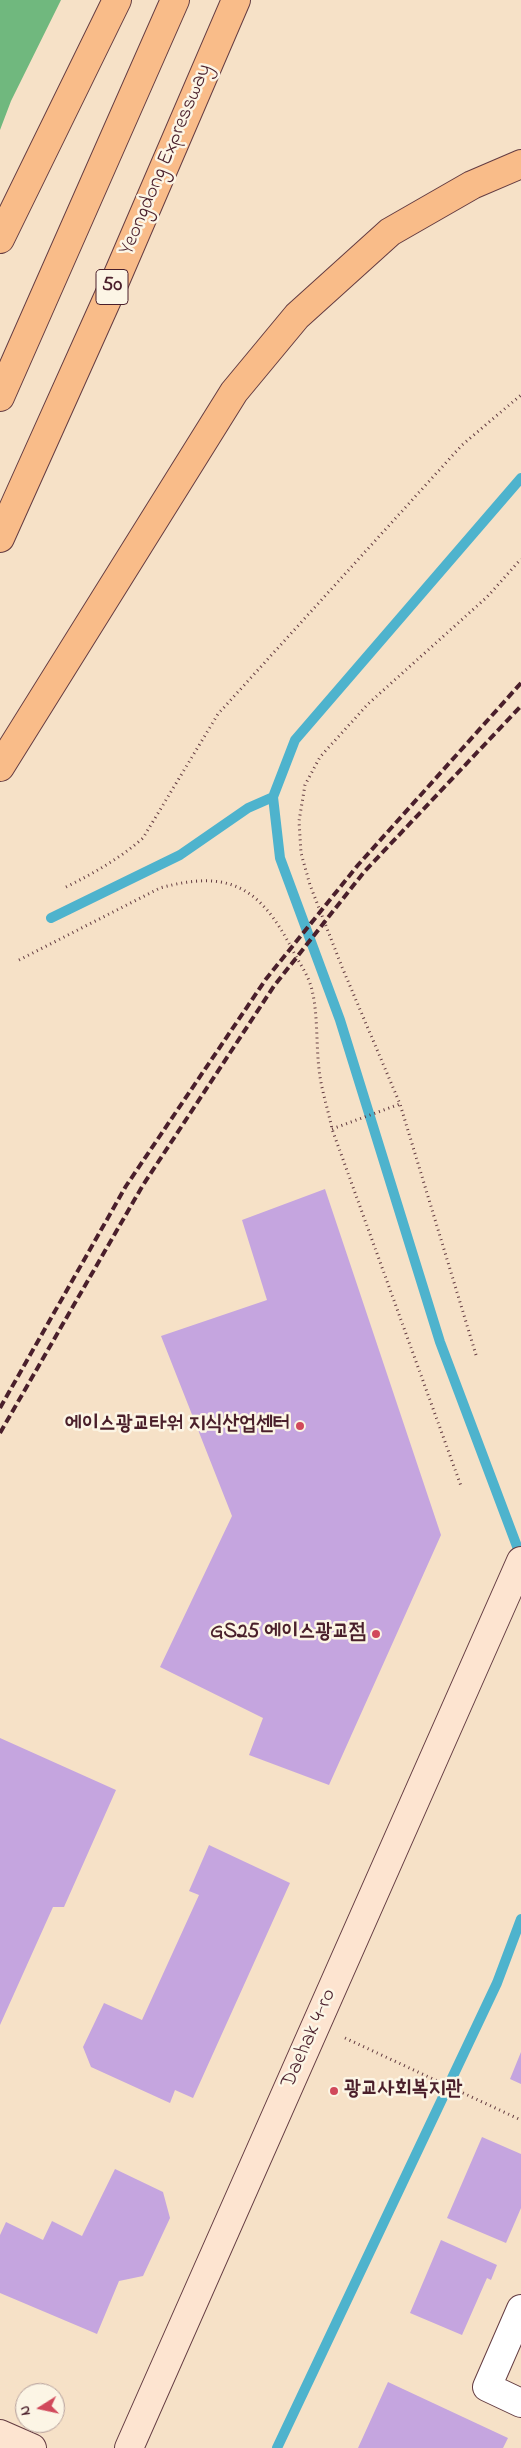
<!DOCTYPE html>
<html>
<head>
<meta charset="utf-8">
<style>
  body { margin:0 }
  #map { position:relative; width:521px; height:2448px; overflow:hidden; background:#f6e1c7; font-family:"Indie Flower",sans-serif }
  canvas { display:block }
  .north { position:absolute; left:15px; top:2383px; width:50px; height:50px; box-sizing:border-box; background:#fcf5e5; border:1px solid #b59f9b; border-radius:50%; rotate:260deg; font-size:14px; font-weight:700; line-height:20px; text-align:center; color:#4a1f2b }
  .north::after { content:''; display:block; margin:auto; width:18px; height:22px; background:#d1495b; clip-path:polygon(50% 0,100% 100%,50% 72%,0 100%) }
</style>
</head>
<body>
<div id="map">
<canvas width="521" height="2448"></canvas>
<div class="north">N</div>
</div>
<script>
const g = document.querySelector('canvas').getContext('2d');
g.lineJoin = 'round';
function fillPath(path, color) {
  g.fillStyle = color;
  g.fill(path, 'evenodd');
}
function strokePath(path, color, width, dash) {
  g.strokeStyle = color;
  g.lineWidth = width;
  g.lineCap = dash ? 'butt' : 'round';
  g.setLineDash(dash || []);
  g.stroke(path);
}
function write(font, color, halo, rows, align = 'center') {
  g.font = font + ' "Indie Flower","Poor Story",sans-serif';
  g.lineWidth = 5;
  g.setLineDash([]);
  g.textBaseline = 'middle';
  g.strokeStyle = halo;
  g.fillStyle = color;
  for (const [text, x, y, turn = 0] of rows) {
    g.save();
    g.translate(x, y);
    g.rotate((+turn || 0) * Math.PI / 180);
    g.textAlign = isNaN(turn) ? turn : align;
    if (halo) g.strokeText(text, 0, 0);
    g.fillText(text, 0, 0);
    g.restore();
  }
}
const forest = new Path2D(`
  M0,0H61L11,101L0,130Z`);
const stream = new Path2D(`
  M521,478L295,740L273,797L280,858L340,1020L440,1342L521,1557
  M51,918L180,855L248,808L273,797
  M277,2448L497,1983L521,1919`);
const building = new Path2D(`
  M325,1189L441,1535L329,1785L249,1755L263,1718L160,1667L232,1516L161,1336L267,1300L242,1220Z
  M0,1738L116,1790L64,1907H53L0,2025Z
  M209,1845L290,1883L193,2098L175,2090L170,2103L91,2067L83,2047L104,2003L142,2020L199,1895L189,1891Z
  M521,2052V2084L510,2079Z
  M482,2137L521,2154V2208L506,2243L447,2218Z
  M115,2169L163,2192L170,2218L143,2276L119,2281L97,2334L0,2293V2235L6,2222L43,2240L52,2221L82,2236Z
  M441,2240L497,2265L491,2280L487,2278L462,2335L410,2313Z
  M388,2382L508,2438L503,2448H358Z`);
const path = new Path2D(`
  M66,887C94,873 119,859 143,838L218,714L462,445L521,395
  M19,960L160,888C229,869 260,887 292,949C298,961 309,976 312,990C318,1015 316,1043 319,1069C321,1089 328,1109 332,1129L461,1486
  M332,1129L400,1104
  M476,1355L400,1104L342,967L310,885L301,853L299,821L305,785L320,757L368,704L487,597L521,559
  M345,2038L521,2120`);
const street = new Path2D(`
  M521,2309L487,2387L521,2403`);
const secondary = new Path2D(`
  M0,2434L32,2448
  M129,2448L521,1561`);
const highway = new Path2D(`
  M0,239L117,0
  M0,397L175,0
  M0,538L110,293L236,0
  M0,767L234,392L297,316L390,232L472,185L521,164`);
const rail = new Path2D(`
  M0,1408L126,1186L266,979L358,865L521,683
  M0,1433L143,1185L274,986L364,872L521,706`);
const markers = [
  [300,1426,5,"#d1495b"],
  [376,1634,5,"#d1495b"],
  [334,2091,5,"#d1495b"]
];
const shields = [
  [112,287,32]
];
const shieldNames = [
  ["50",112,287]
];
const streetNames = [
  ["Yeongdong Expressway",167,160,-67],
  ["Daehak 4-ro",310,2039,-66]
];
const poiNames = [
  ["에이스광교타워 지식산업센터",290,1426],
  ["GS25 에이스광교점",366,1634],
  ["광교사회복지관",344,2091,"left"]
];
fillPath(forest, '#70b87e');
strokePath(stream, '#4eb3cd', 10);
fillPath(building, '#c5a5df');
strokePath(street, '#643c42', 30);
strokePath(secondary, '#643c42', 30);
strokePath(highway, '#643c42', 30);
strokePath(path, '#643c42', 3, [1, 4]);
strokePath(street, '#fff', 28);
strokePath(secondary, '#fde4d0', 28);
strokePath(highway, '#f9bc89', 28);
strokePath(rail, '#4a1f2b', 4, [8, 4]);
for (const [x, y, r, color] of markers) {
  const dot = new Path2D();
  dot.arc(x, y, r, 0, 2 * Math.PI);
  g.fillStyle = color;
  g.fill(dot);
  strokePath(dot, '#fcf5e5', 2);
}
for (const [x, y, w] of shields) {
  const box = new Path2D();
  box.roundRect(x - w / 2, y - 17.5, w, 35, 4);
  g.fillStyle = '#fcf5e5';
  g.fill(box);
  strokePath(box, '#4a1f2b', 1);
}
write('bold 20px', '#4a1f2b', null, shieldNames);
write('21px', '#4a1f2b', '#fcf5e5', streetNames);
write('bold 21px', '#4a1f2b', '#fcf5e5', poiNames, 'right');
</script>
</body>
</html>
